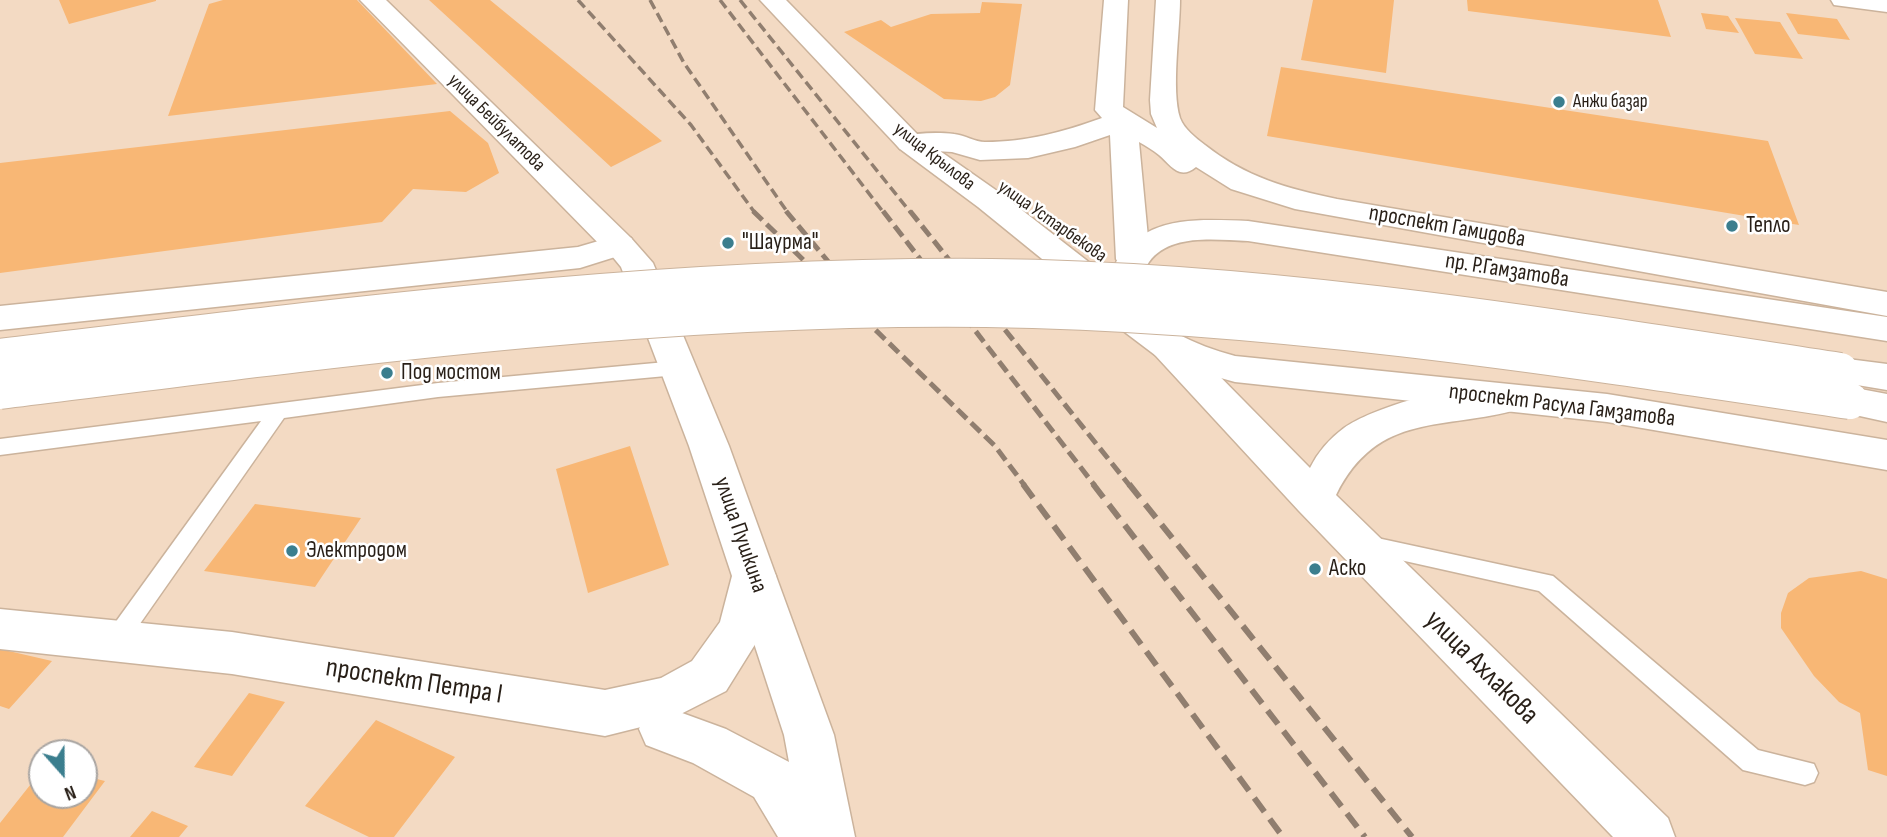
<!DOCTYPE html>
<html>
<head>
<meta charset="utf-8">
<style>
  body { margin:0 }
  #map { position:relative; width:1887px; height:837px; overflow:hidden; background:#f3dac3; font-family:"Sofia Sans Condensed",sans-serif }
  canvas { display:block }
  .north { position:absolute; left:28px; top:739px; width:70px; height:70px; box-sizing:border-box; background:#fff; border:2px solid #a9a5a2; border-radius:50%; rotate:159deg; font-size:19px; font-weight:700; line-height:28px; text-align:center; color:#281f17 }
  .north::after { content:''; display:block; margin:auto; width:24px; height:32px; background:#3b7e8e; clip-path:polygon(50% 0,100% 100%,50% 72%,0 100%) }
</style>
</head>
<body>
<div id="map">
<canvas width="1887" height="837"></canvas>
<div class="north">N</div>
</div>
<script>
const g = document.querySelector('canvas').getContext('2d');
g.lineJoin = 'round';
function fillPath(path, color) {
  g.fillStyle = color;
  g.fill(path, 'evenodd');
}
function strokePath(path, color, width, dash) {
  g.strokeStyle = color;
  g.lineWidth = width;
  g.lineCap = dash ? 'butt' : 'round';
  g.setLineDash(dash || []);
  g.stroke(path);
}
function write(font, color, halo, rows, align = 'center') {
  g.font = font + ' "Sofia Sans Condensed",sans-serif';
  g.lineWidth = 5;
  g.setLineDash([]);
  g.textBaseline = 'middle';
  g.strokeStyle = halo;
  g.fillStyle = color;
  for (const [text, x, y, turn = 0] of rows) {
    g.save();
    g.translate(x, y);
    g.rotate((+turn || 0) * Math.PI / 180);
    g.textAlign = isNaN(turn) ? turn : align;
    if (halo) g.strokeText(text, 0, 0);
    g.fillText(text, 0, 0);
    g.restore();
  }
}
const building = new Path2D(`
  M59,0H156V1L69,24Z
  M223,0H357L437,84L168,116L209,4Z
  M429,0H490L662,141L611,167Z
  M1313,0H1394L1386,73L1301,60Z
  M1467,0H1658L1671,37L1468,11Z
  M982,2L1022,4L1010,85L995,97L981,101L944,99L844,32L881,20L891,27L931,14L980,13Z
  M1701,13L1728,16L1739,33L1706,29Z
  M1786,13L1837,19L1850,40L1798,34Z
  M1735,18L1780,22L1803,59L1755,54Z
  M1281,67L1768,141L1799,225L1267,136Z
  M450,111L488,143L499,173L466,192L413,189L382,222L0,273V163Z
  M630,446L669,565L588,593L556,469Z
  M255,504L361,518L315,587L204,571Z
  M1861,571L1887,579V776L1868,770L1860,713L1839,702L1814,676L1781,628V613L1788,593L1809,578Z
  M0,649L52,661L9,709L0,706Z
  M249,693L285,702L232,776L194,767Z
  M376,720L455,757L394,837H369L305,806Z
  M42,770V795H84V776L105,781L63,837H0V823Z
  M152,811L188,826L179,837H130Z`);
const service = new Path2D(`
  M677,361L684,363L686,368L684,373L677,375L438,397L284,418L123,648L115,651L107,648L104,641L107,634L261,421L0,455V439L438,383Z
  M1368,536L1553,576L1758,750L1814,764L1818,773L1814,782L1805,785L1743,770L1539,591L1360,551L1357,545L1360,539Z`);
const minor = new Path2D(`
  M360,0H386L631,238L635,245L631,252L619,255L607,252Z
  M1168,333L1181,337L1310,468C1318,452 1329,439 1344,428C1378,404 1480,377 1519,389L1525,399L1519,409C1445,431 1378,410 1336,495L1668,818L1675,837H1613L1299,511L1155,355L1150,346L1155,337Z`);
const tertiary = new Path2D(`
  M1831,0H1887V12L1834,5Z
  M619,235L631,238L635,245L631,252L580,268L0,330V306L578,247Z
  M754,558L769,563L776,576L834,735L855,837H778L754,797L693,763L646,745L639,729L646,713L663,706L726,729L789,762L784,735L732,576L739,563Z`);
const secondary = new Path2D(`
  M760,0H786L920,137L1000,193L1108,277C1137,215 1187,219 1248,221L1887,317V341L1248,241C1216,240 1170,233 1149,262C1141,273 1139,287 1129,295C1158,328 1194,345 1235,356L1607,394L1887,440V470L1607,422L1235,382L1178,366L1155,355L1118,327L1100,306L978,207L900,149Z
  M619,235L631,238L653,263L729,446L776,576L764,630L726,691L669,720L605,736L232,674L0,649V609L232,632L605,690L661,678L692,661L720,622L732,576L689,446L621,267L603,245L607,238Z`);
const primary = new Path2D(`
  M1104,0H1128L1123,107L1157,128L1151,114L1150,100L1156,0H1180C1180,31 1171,90 1180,118C1184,129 1196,138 1205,145C1245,177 1288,189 1337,199L1887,292V316L1295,209L1231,189L1196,167C1179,181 1171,165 1159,155C1153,150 1146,146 1139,142L1150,259L1145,267L1133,270L1121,267L1116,259L1110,135L1075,147L1028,158L980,160L952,152L900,149L895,143L900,137C916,133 937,132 954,134C965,135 975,142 985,142C1027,142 1063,132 1102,118L1095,110Z
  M1840,358L1887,364V390L1827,380L1822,371L1827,362Z
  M1850,387L1887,394V422L1837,411L1831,401L1837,391Z`);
const railFar2 = new Path2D(`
  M578,0L691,125L755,213
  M650,0L684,63L788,213
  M720,0L884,213
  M740,0L911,213`);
const railFar1 = new Path2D(`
  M753,211L995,446L1025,486
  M786,211L867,308
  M883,211L1095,486
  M910,211L1130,486`);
const rail = new Path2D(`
  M1023,484L1283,837
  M1093,484L1365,837
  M1129,484L1412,837`);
const primaryBridge = new Path2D(`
  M0,357C329,318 659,274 991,277C1276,280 1559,328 1840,371
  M0,391C327,350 656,305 986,309C1276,313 1564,358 1850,401`);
const markers = [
  [1559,102,7,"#3b7e8e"],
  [1732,226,7,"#3b7e8e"],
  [728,243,7,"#3b7e8e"],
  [387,373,7,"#3b7e8e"],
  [292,551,7,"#3b7e8e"],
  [1315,569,7,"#3b7e8e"]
];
const farPoinames = [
  ["Анжи базар",1573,102]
];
const farStreetnames = [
  ["улица Бейбулатова",496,123,45],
  ["улица Крылова",934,157,38],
  ["улица Устарбекова",1052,222,35]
];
const poiNames = [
  ["Тепло",1746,226],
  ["\"Шаурма\"",742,243],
  ["Под мостом",401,373],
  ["Электродом",306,551],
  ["Аско",1329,569]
];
const streetNames = [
  ["проспект Гамидова",1447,227,10],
  ["пр. Р.Гамзатова",1507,271,9],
  ["проспект Расула Гамзатова",1562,406,7],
  ["улица Пушкина",740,535,71]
];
const nearStreetnames = [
  ["улица Ахлакова",1481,668,45],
  ["проспект Петра I",414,682,9]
];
fillPath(building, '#f8b775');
strokePath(service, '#cbb39c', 3);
strokePath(minor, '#cbb39c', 3);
strokePath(tertiary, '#cbb39c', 3);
strokePath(secondary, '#cbb39c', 3);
strokePath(primary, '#cbb39c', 3);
fillPath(service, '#fff');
fillPath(minor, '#fff');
fillPath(tertiary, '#fff');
fillPath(secondary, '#fff');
fillPath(primary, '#fff');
strokePath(railFar2, '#907e6f', 3.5, [10, 5]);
strokePath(railFar1, '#907e6f', 5, [13, 6]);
strokePath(rail, '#907e6f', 6, [17, 9]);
strokePath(primaryBridge, '#cbb39c', 38, []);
strokePath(primaryBridge, '#fff', 36);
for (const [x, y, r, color] of markers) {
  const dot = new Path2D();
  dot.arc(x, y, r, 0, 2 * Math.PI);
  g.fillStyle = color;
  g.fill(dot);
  strokePath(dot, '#fff', 2.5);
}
write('19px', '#281f17', '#fff', farPoinames, 'left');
write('19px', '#281f17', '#fff', farStreetnames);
write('23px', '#281f17', '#fff', poiNames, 'left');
write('23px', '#281f17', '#fff', streetNames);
write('28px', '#281f17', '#fff', nearStreetnames);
</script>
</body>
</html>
